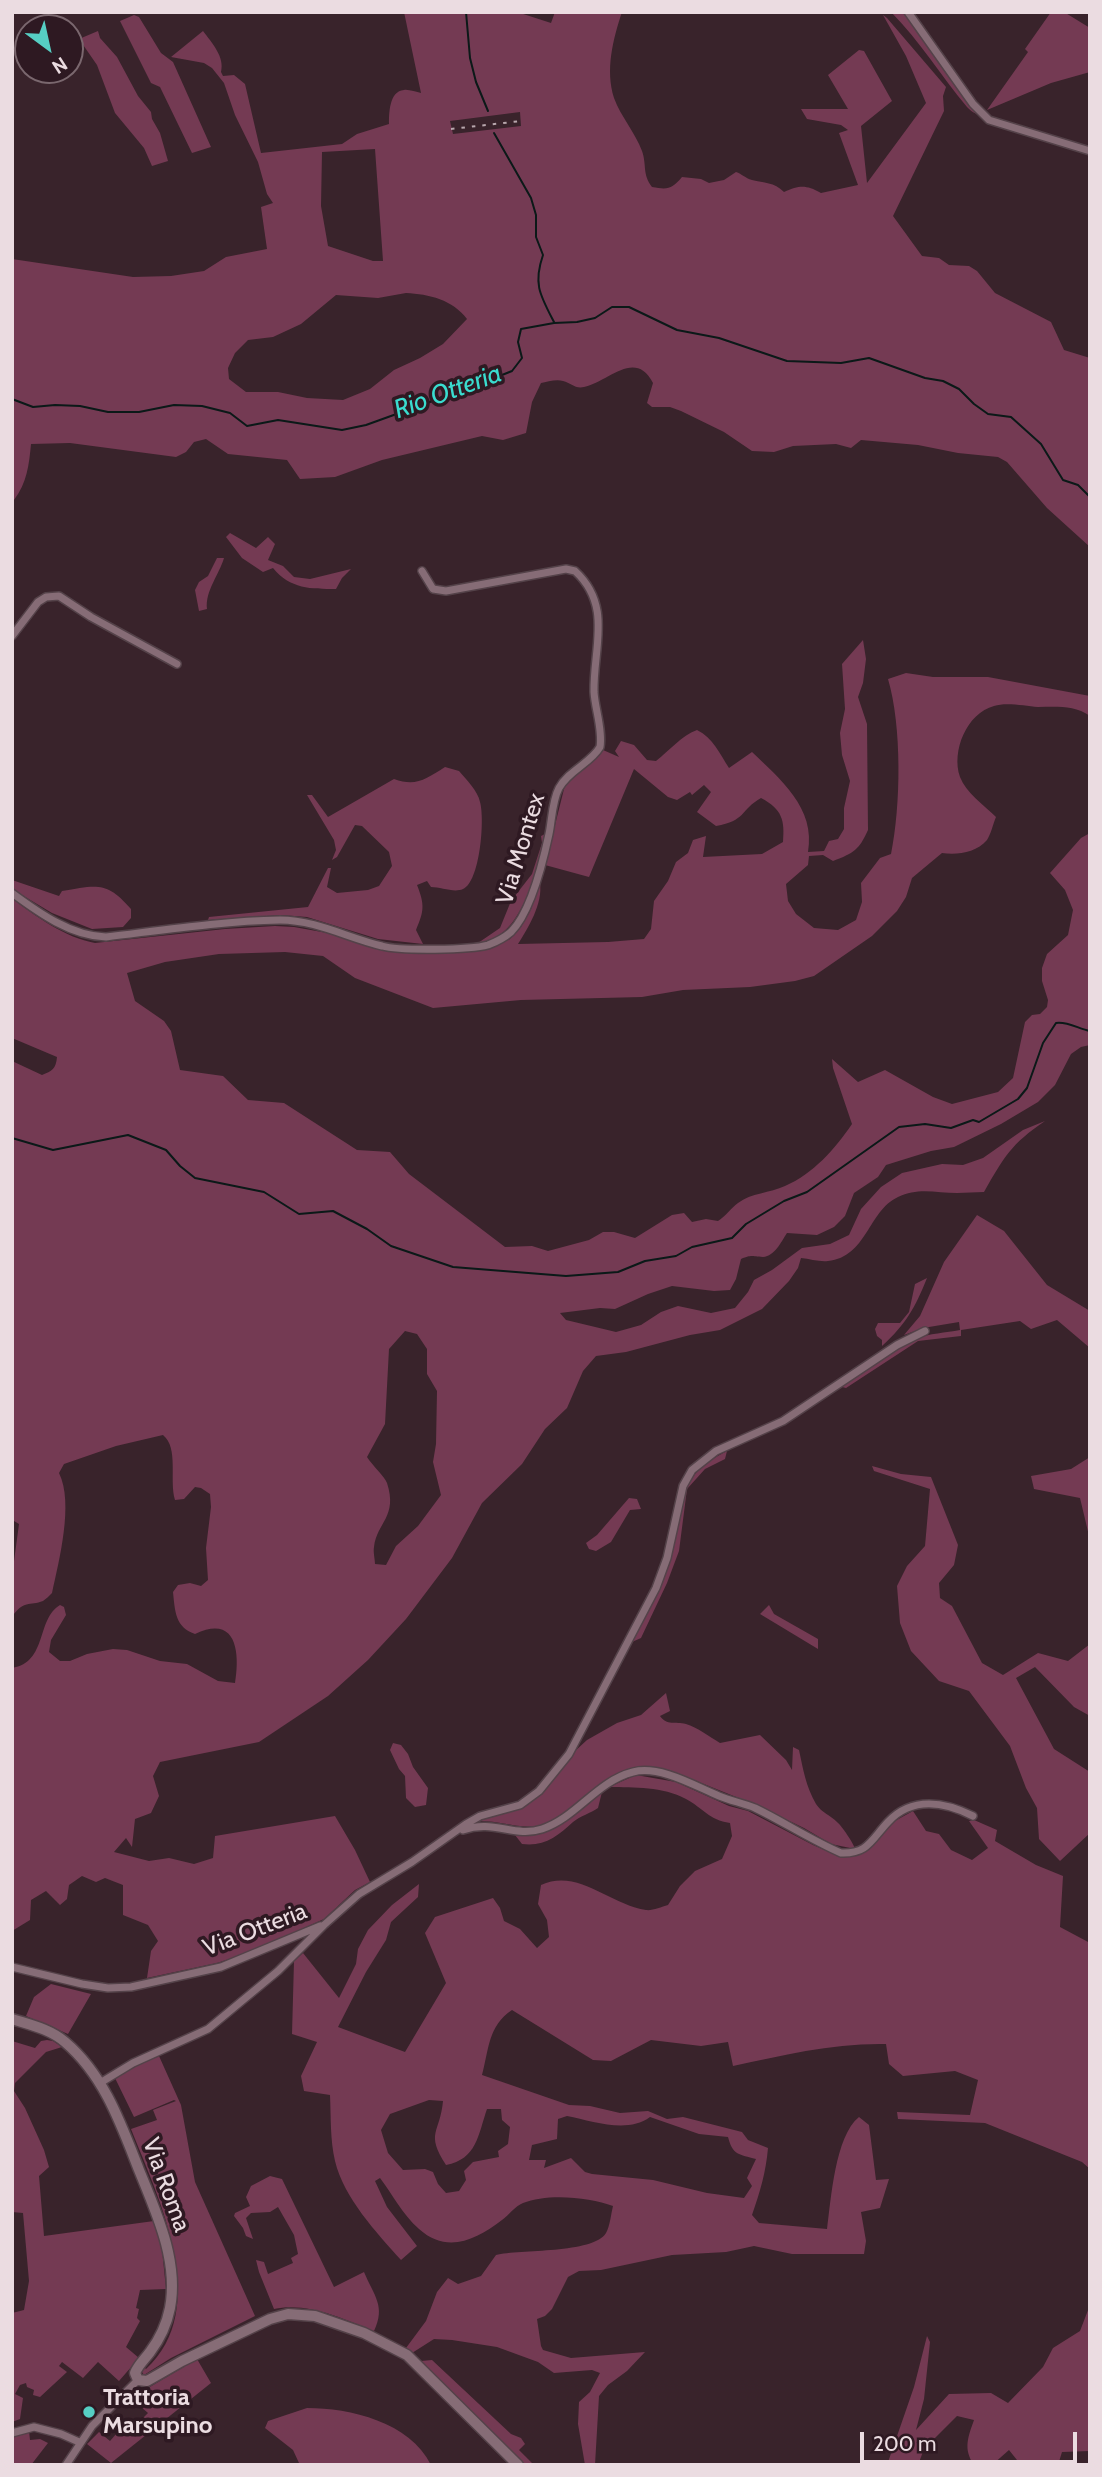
<!DOCTYPE html>
<html>
<head>
<meta charset="utf-8">
<style>
  body { margin:0 }
  #map { position:relative; width:1102px; height:2477px; overflow:hidden; background:#39232b; font-family:Cabin,sans-serif }
  canvas { display:block }
  .frame { position:absolute; inset:0; border:14px solid #ebdce1; pointer-events:none }
  .north { position:absolute; left:14px; top:14px; width:70px; height:70px; box-sizing:border-box; background:#2e1922; border:2px solid #7a676e; border-radius:50%; rotate:147deg; font-size:19px; font-weight:700; line-height:28px; text-align:center; color:#ebdce1 }
  .north::after { content:''; display:block; margin:auto; width:24px; height:32px; background:#56cec3; clip-path:polygon(50% 0,100% 100%,50% 72%,0 100%) }
  .scale { position:absolute; left:860px; top:2432px; width:217px; height:32px; box-sizing:border-box; border:4px solid #ebdce1; border-top:0; padding-left:9px; font-size:21px; line-height:24px; white-space:nowrap; color:#ebdce1; -webkit-text-stroke:5px #2e1922; paint-order:stroke }
</style>
</head>
<body>
<div id="map">
<canvas width="1102" height="2477"></canvas>
<div class="frame"></div>
<div class="north">N</div>
<div class="scale">200 m</div>
</div>
<script>
const g = document.querySelector('canvas').getContext('2d');
g.lineJoin = 'round';
function fillPath(path, color) {
  g.fillStyle = color;
  g.fill(path, 'evenodd');
}
function strokePath(path, color, width, dash) {
  g.strokeStyle = color;
  g.lineWidth = width;
  g.lineCap = dash ? 'butt' : 'round';
  g.setLineDash(dash || []);
  g.stroke(path);
}
function write(font, color, halo, rows, align = 'center') {
  g.font = font + ' Cabin,sans-serif';
  g.lineWidth = 7;
  g.setLineDash([]);
  g.textBaseline = 'middle';
  g.strokeStyle = halo;
  g.fillStyle = color;
  for (const [text, x, y, turn = 0] of rows) {
    g.save();
    g.translate(x, y);
    g.rotate((+turn || 0) * Math.PI / 180);
    g.textAlign = isNaN(turn) ? turn : align;
    if (halo) g.strokeText(text, 0, 0);
    g.fillText(text, 0, 0);
    g.restore();
  }
}
const green = new Path2D(`
  M404,12H517L551,23L555,12H622C613,39 605,70 614,98C621,117 635,132 642,151C647,165 642,174 652,187C668,190 672,189 682,177L701,179L709,183L724,180L736,172C742,174 745,178 752,180C764,183 774,182 784,192C800,185 806,185 821,193L858,185L839,133L848,130L841,125L807,119L801,109H848L828,75L859,50L864,51L892,101L861,126L867,183L926,103L906,56L883,15L887,18L946,87L943,96L944,111L893,216L922,256L939,258L949,265L969,266L977,271L995,293L1051,322L1064,350L1090,358V547L1047,508L1007,462L998,457L958,453L918,445L861,440L851,448L836,444L793,446L774,452L752,451L724,432L681,411L670,407H652L647,403L653,383C635,348 607,383 584,387C575,389 571,383 563,381C556,379 547,382 541,383L532,402L526,433L503,440L482,436L382,460L335,477L300,479L287,460L228,454L206,439L194,442L186,452L176,457L70,443L31,444C29,465 27,483 14,500L12,498V259L133,277L171,276L204,271L226,257L267,249L261,207L273,203L267,194L258,162L235,115L224,83L212,68L204,63L171,57L203,31C212,43 225,57 221,72L223,76L234,75L245,84L261,153L342,144L357,134L389,124C389,114 389,91 404,90C408,89 416,92 421,93ZM520,112L521,126L453,134L450,121ZM375,149L383,261H373L328,246L321,206L322,152ZM406,293C429,294 453,300 467,319L443,344L420,358L394,370L370,389L343,400L307,398L278,392H246L229,379L228,368L235,353L248,340L273,337L301,324L336,295L378,298Z
  M891,12H904L981,115C975,114 972,112 967,107C941,76 920,41 891,12Z
  M1051,12H1064L1090,28V72L1051,83L987,110L1028,52L1025,49Z
  M134,15L139,17L161,53L173,62L211,147L192,153L160,87L151,83L120,21Z
  M98,31L100,38L117,57L138,96L151,112L152,119L160,133L168,161L152,166L144,148L115,113L97,65L79,39Z
  M230,533L256,548L268,537L275,544L268,560L283,566L294,577L310,579L351,569L342,578L336,589C311,589 290,589 273,568L263,572L242,558L226,537Z
  M217,558H224C219,575 205,591 207,609L199,611L195,590L199,582L208,576Z
  M863,640L866,659L863,683L858,697L867,724L868,830C859,850 854,853 833,861L823,855L809,856L808,865L786,884L788,901L796,914L814,928L838,930L856,920L862,902L861,883L880,858L891,854C901,806 902,726 888,679L906,673L933,677H988L1090,696V716C1074,705 1057,707 1038,707C1025,706 1006,702 994,706C967,713 951,751 960,777C966,793 984,805 996,817C993,824 991,834 987,840C976,853 957,855 942,853L912,878L906,897L897,911L872,936L814,976L795,981L750,987L683,990L642,997L521,1000L433,1008L355,978L323,956L285,952L219,954L165,962L127,973L135,1001L164,1021L171,1031L180,1070L223,1076L248,1100L284,1103L357,1150L390,1152L409,1174L505,1247L532,1246L548,1251L589,1240L603,1232H614L635,1238L672,1215L684,1213L692,1222L706,1219L718,1221C726,1216 731,1208 738,1203C751,1193 770,1193 785,1186C813,1174 835,1149 852,1124L833,1068L832,1059L858,1082L885,1070L933,1097L952,1104L998,1092L1013,1078L1025,1022L1032,1015L1040,1014L1047,1007L1048,1000L1042,981V968L1047,954L1068,935L1073,910L1065,890L1050,873L1081,838L1090,833V1045L1081,1047L1071,1054L1055,1085L1038,1102L1001,1124L954,1147L931,1151L886,1165L878,1177L854,1193L845,1216L834,1227L817,1235L787,1233C781,1242 775,1256 763,1257C751,1257 754,1254 741,1259L736,1279L730,1290L714,1291L672,1286L648,1294L615,1309L600,1308L560,1313L566,1320L616,1332L641,1325L661,1312L678,1306L711,1313L735,1308L748,1292L754,1280L772,1270L802,1248L830,1244L849,1235L861,1209L881,1187L902,1173L942,1164L963,1165L983,1158L1023,1130L1045,1121C1011,1144 1004,1157 984,1192C975,1192 966,1193 957,1193C937,1193 918,1187 898,1197C868,1211 867,1257 828,1261C820,1262 810,1259 801,1258L798,1268L789,1281L762,1309L720,1330L690,1335L626,1352L596,1356L583,1371L567,1408L545,1429L522,1464L482,1503L452,1558L406,1619L368,1660L328,1696L259,1742L160,1762L153,1776L159,1796L151,1813L135,1819L132,1847L126,1838L114,1852L149,1861L169,1858L194,1864L213,1858L215,1836L335,1816L355,1850L370,1882L355,1890L324,1919L251,1952L217,1963L147,1978L151,1951L158,1941L148,1925L123,1915V1885L105,1878L96,1882L82,1876L69,1885L67,1899L60,1905L46,1891L31,1900L30,1920L12,1931V1668C48,1662 36,1619 60,1605L64,1607L66,1615L51,1640L49,1652L60,1661H70L87,1654L113,1649L127,1650L160,1661L187,1664L218,1681L235,1683C240,1653 237,1614 195,1634C175,1627 175,1611 173,1592L178,1585L190,1583L201,1586L208,1580L206,1548L211,1507L210,1494L201,1488L195,1487L184,1499L175,1500C169,1480 179,1448 163,1435L116,1446L64,1464L59,1473C74,1503 59,1561 52,1593C49,1596 46,1599 43,1601C30,1606 23,1600 12,1617V1576L19,1524L14,1521L12,1522V1061L42,1075C52,1071 56,1069 57,1057L12,1038V898C35,916 66,938 95,943L225,929L275,926L294,927L333,934L389,952L486,949L510,939L521,927L531,909L540,883C543,904 528,928 518,944L608,942L644,939L651,929L654,901L668,881L676,862L688,853L693,840L706,836L703,857L762,854L783,842C785,820 782,809 761,798C740,810 746,821 716,826L697,812L711,792L704,785L692,795L690,792L677,800L668,797L634,769L589,877L545,865L565,785L577,771L603,750L619,757L615,751L621,741L634,745L647,760L656,761C670,750 681,736 697,730C713,738 720,754 729,768L752,752C780,779 816,808 808,852L824,851L829,841L838,839L844,829V808L850,781L842,755L840,733L845,709L842,664ZM405,1331L417,1334L427,1349V1374L437,1391L436,1444L433,1462L441,1495L418,1526L396,1546L386,1565L375,1564C375,1559 373,1552 374,1547C377,1522 398,1517 387,1483C385,1477 372,1465 367,1457L385,1424L389,1349Z
  M445,767L459,771C466,779 478,791 480,802C485,819 480,882 463,889C454,893 441,887 431,887L427,881L417,885C425,905 424,911 416,930L423,944L378,939L307,917L281,915L208,920L209,917L308,907L328,868H331L327,887L337,893L368,890L379,886L392,866L389,852L362,826L355,825L337,857L332,860L336,850L334,840L307,795H312L328,817L394,779C416,787 426,779 445,767Z
  M547,833C536,869 523,940 478,943L500,928L511,901L532,874L542,843L541,836Z
  M12,880L59,896L62,891C97,885 107,881 131,909V918L123,927L92,929L52,913L12,889Z
  M977,1215L1004,1231L1047,1285L1090,1311V1348L1057,1320L1031,1329L1020,1321L961,1330V1336L918,1341L846,1388L842,1387C865,1370 889,1350 916,1339C929,1333 946,1333 960,1330L959,1322L923,1328L904,1335L920,1316L944,1262Z
  M927,1278C915,1308 906,1324 882,1346V1340L877,1336L875,1329L878,1323H900L909,1312L915,1284Z
  M727,1451L725,1459L705,1469L687,1489L679,1551L667,1583L641,1638L632,1642C645,1617 660,1591 669,1564C684,1511 669,1480 727,1451Z
  M1090,1457V1540L1080,1498L1034,1489L1031,1476L1071,1469Z
  M872,1466L901,1474L931,1477L958,1545L954,1565L939,1583L940,1598L952,1606L982,1663L1003,1675L1038,1653L1068,1661L1090,1644V1716L1074,1707L1035,1667L1016,1678L1054,1749L1090,1772V1833L1060,1861L1039,1839L1037,1808L1026,1788L1010,1746L969,1691L939,1681L911,1651L900,1623L897,1586L907,1566L925,1546L930,1489L874,1471Z
  M629,1498L637,1499L641,1509L630,1510L611,1542L596,1551L589,1549L586,1543L597,1535Z
  M769,1605L774,1614L818,1639V1649L760,1614Z
  M666,1693L670,1711L660,1716C667,1726 675,1721 686,1724C697,1727 710,1737 720,1743L760,1735L786,1760L792,1770L793,1747L799,1750C803,1769 806,1787 816,1804C822,1813 830,1815 837,1822C842,1826 854,1844 855,1849L831,1844L804,1828L756,1805L684,1776L640,1767L626,1771L550,1823C524,1832 506,1821 479,1821L526,1805L541,1793L575,1751L587,1740L617,1723L641,1715Z
  M393,1743L401,1745L408,1754L413,1767L428,1788L426,1805L415,1807L406,1798L405,1776L399,1769L390,1750Z
  M636,1775L676,1782L729,1806L748,1811L813,1845L834,1854L848,1857L859,1854L871,1847L893,1822L913,1811L926,1831L939,1834L951,1850L972,1860L988,1848L969,1821L974,1820L997,1830L995,1841L1036,1865L1063,1876L1060,1927L1090,1943V2169L1082,2162L985,2123L898,2119L897,2112L970,2115L978,2080L955,2071L903,2076L889,2064L886,2044C833,2043 784,2055 733,2066L728,2042L701,2046L651,2040L611,2061L593,2060L512,2010C488,2026 489,2049 482,2075L569,2105L590,2106L620,2113L648,2111L667,2119L683,2117L742,2132L748,2140L768,2148C766,2172 760,2192 752,2215L759,2223L827,2229C831,2200 835,2136 859,2117L869,2125L876,2180L889,2179L880,2208L861,2212L866,2241L864,2254H792L754,2246L726,2252L672,2255L601,2270L579,2271L568,2277L552,2309L545,2316L537,2319L541,2346L543,2350L571,2358L645,2352L627,2371L608,2385L599,2396L595,2465H585L578,2424L579,2402L590,2392L600,2373L592,2370L554,2373L538,2362L497,2347L452,2340L434,2339L412,2353L406,2348L426,2321L437,2292L448,2278L458,2284L481,2276L496,2255C520,2249 593,2254 606,2233C610,2226 611,2214 613,2206C590,2197 547,2193 523,2203C515,2206 509,2215 502,2220C476,2240 447,2254 419,2229C402,2214 393,2195 380,2178L375,2181L387,2207L417,2246L401,2260C376,2232 344,2198 335,2161C330,2140 331,2117 330,2095L304,2091L301,2076L317,2042L292,2034L294,1961L303,1953L339,1998L356,1964L358,1949L368,1930L392,1905L419,1884L418,1897L391,1922L386,1940L366,1972L338,2027L405,2052L446,1983L425,1933L435,1917L493,1898L500,1908L504,1921L520,1929L537,1948L549,1937L547,1920L538,1904L541,1885C578,1868 610,1905 646,1910C652,1911 661,1907 668,1905L680,1886L695,1871L722,1859L732,1836L730,1823C709,1820 703,1808 686,1799C662,1786 635,1788 609,1787ZM429,2100L443,2101C440,2134 425,2132 446,2165C477,2159 478,2135 487,2109H501L502,2120L510,2127L508,2144L498,2151L499,2157L473,2162L464,2171L466,2180L459,2191L446,2193L438,2184L433,2172L425,2169L403,2170L388,2153L381,2130L390,2114ZM567,2116C593,2121 627,2134 650,2117L699,2134L728,2137C733,2156 739,2154 756,2159L747,2178L752,2186L744,2198L707,2193L653,2180L592,2174L585,2172L571,2158L544,2168L546,2160H529L532,2145L557,2139L558,2119Z
  M602,1792L598,1808C591,1813 580,1816 573,1822C558,1836 544,1847 522,1844L515,1835C553,1836 575,1816 602,1792Z
  M51,1984L91,1994L68,2034L26,2016L34,1997Z
  M47,2040L53,2041L62,2047L46,2052L15,2083L14,2091L25,2108L44,2150L49,2167L39,2176L44,2236L154,2221L162,2249L166,2289L140,2290L136,2308L139,2309L137,2318L140,2321L126,2347L139,2358L119,2381L98,2362L83,2378L62,2362L59,2366L67,2372L40,2397L33,2395L34,2390L27,2387L26,2383L20,2385L15,2394L23,2398L20,2419L12,2422V2313L24,2310L29,2281L23,2213L12,2212V2041L35,2048L41,2041Z
  M159,2056L181,2105L195,2182L255,2316L171,2358L144,2375L140,2369L143,2366L146,2369C213,2308 158,2197 131,2129L157,2120L153,2110L176,2101L174,2100L134,2117L115,2078L134,2067Z
  M270,2176L282,2179L334,2287L364,2272C374,2296 386,2306 374,2331C343,2319 308,2302 274,2309L259,2272L256,2260L264,2262L268,2274L293,2263L291,2258L298,2254L294,2235L278,2207L270,2212L251,2213L246,2218L253,2239L246,2236L243,2228L234,2216L235,2213L250,2206L246,2197L251,2186Z
  M1090,2305V2451L1062,2452L1058,2465H1021L1009,2450L992,2465H974C963,2449 968,2437 974,2420L957,2416L924,2449L918,2465H887L914,2387L927,2336L930,2342L924,2399L916,2430L949,2394L991,2393L1008,2403L1043,2367L1053,2348L1080,2331Z
  M197,2359L211,2383L111,2463L87,2444L99,2432L110,2441L124,2425L131,2430L148,2413L133,2400L143,2391Z
  M432,2360L511,2434L521,2438L525,2444L519,2450L534,2465H524L421,2361Z
  M307,2408C350,2408 410,2422 431,2465H297L299,2463L293,2450L265,2428L268,2421Z
  M29,2431L30,2440L40,2439L48,2443L31,2465H12V2436Z`);
const stream = new Path2D(`
  M466,12L470,58L476,82L488,111
  M494,133L531,198L536,215V237L543,255C533,284 540,295 554,322
  M12,399L33,407L55,405L80,406L108,412H139L174,405L202,406L230,413L247,426L278,420L342,430L366,425L438,399L461,385L492,379L512,371L522,358L518,342L521,329L554,323L577,322L595,318L612,307H629L677,330L719,338L787,361L841,363L869,358L925,378L943,381L959,389L974,404L988,414L1011,417L1041,444L1063,480L1078,485L1090,497
  M12,1138L53,1150L128,1135L166,1150L180,1166L195,1178L264,1192L299,1214L333,1211L367,1229L391,1246L453,1267L566,1276L618,1272L645,1261L676,1256L692,1247L732,1238L746,1224L784,1201L807,1192L899,1127L925,1124L951,1128L973,1120L979,1122L1018,1099L1027,1088L1043,1043L1056,1023C1067,1021 1079,1029 1090,1031`);
const minor = new Path2D(`
  M908,12L973,104L989,120L1090,151
  M12,636L38,602L46,597L59,596L91,617L177,664
  M12,893C39,913 71,936 106,937C164,930 222,921 280,920C316,920 348,938 382,946C400,951 470,950 488,945C496,942 504,938 511,932C531,912 543,862 549,834C552,820 552,801 559,788C569,770 591,763 600,747C603,730 595,709 594,692C593,648 613,606 575,571L566,569L446,591L433,589L422,571
  M463,1830C494,1819 514,1838 542,1829C576,1818 597,1781 633,1772C660,1765 695,1786 719,1796C731,1801 743,1803 755,1808C784,1822 811,1840 841,1853C868,1854 871,1840 888,1822C912,1796 945,1802 973,1816
  M12,1967L82,1984L108,1988L131,1987L221,1967L320,1926
  M100,2083L133,2063L208,2029L278,1971L324,1925L359,1894L412,1862L466,1824L480,1816L520,1805L539,1791L569,1754L656,1588L667,1558L683,1486L692,1470L716,1451L783,1421L897,1345L925,1331
  M12,2433L34,2427L61,2434L79,2442
  M66,2465L92,2426L138,2380`);
const secondary = new Path2D(`
  M12,2019C31,2025 50,2029 65,2042C104,2075 121,2124 139,2170C156,2212 179,2261 170,2308C167,2323 159,2340 150,2352C145,2359 138,2365 135,2373L138,2380L147,2381L182,2361L270,2319L288,2314L315,2316L364,2333L407,2355L518,2465`);
const rail = new Path2D(`
  M451,129L521,121`);
const markers = [
  [89,2412,7,"#56cec3"]
];
const streetNames = [
  ["Via Montex",521,849,-73],
  ["Via Otteria",255,1930,-21],
  ["Via Roma",166,2185,70]
];
const poiNames = [
  ["Trattoria",103,2398],
  ["Marsupino",103,2426]
];
const waterNames = [
  ["Rio Otteria",448,392,-20]
];
fillPath(green, '#743a53');
strokePath(stream, '#0b1918', 2);
strokePath(minor, '#544249', 10);
strokePath(secondary, '#544249', 13);
strokePath(minor, '#866c76', 7);
strokePath(secondary, '#866c76', 10);
strokePath(rail, '#b8a7ad', 2, [3.5, 7]);
for (const [x, y, r, color] of markers) {
  const dot = new Path2D();
  dot.arc(x, y, r, 0, 2 * Math.PI);
  g.fillStyle = color;
  g.fill(dot);
  strokePath(dot, '#2e1922', 2.5);
}
write('24px', '#ebdce1', '#2e1922', streetNames);
write('bold 24px', '#ebdce1', '#2e1922', poiNames, 'left');
write('italic 26px', '#3adccf', '#2e1922', waterNames);
</script>
</body>
</html>
